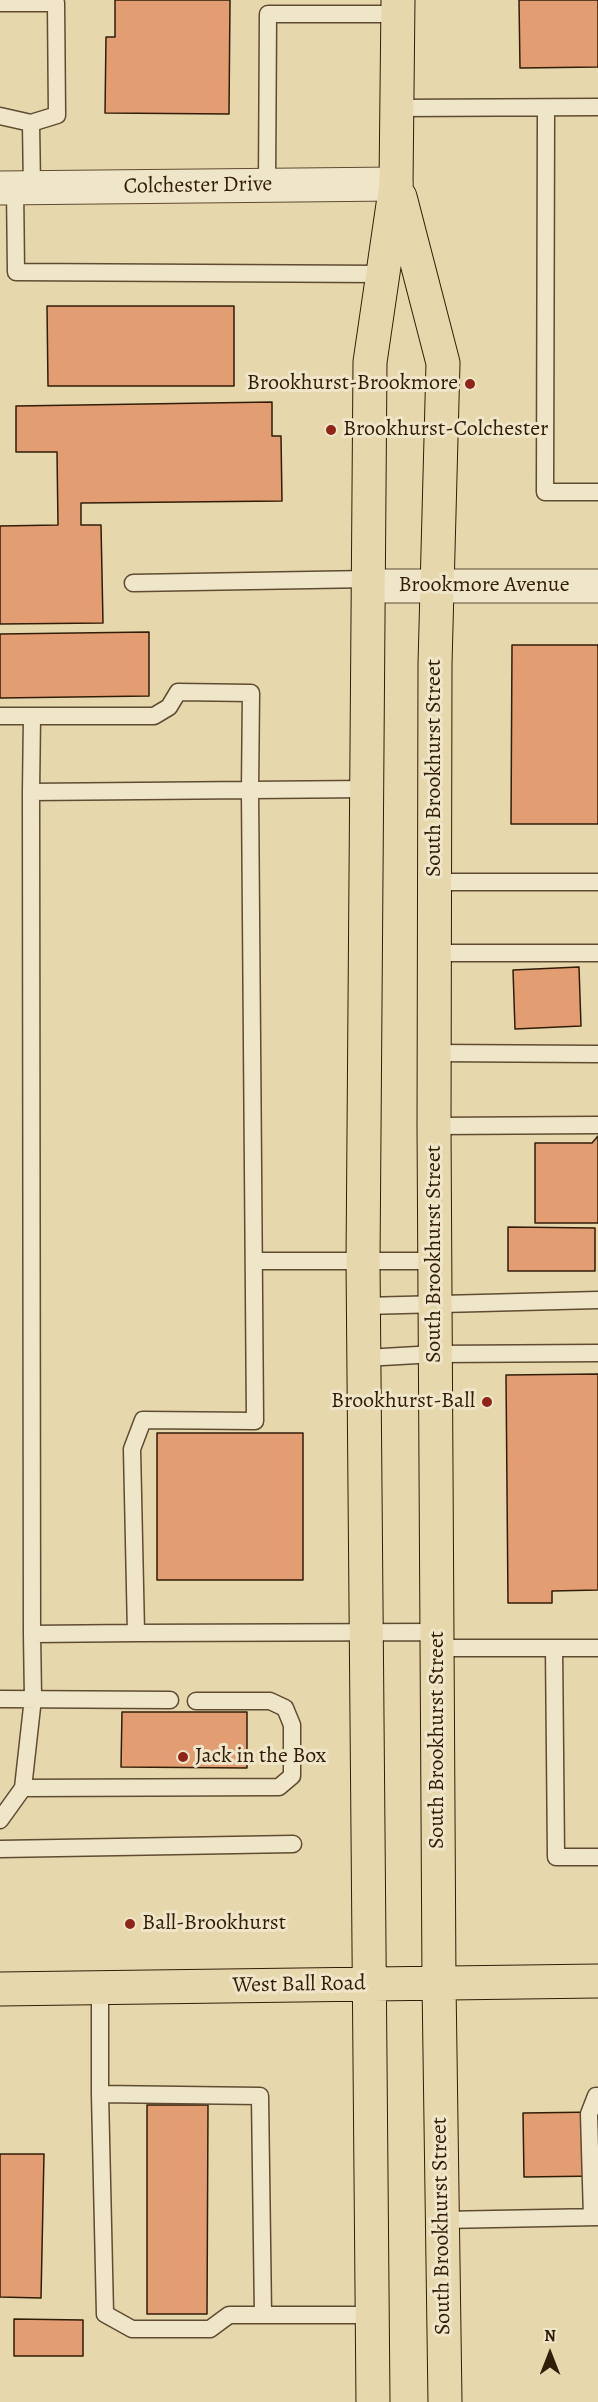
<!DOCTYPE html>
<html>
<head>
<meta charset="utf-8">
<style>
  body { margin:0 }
  #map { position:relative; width:598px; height:2402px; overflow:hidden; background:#e7d7ac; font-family:Alegreya,serif }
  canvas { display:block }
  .north { position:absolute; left:520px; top:2324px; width:60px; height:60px; -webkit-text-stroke:4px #efe5c9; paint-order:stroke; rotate:0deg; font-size:16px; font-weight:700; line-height:24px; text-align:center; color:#321e08 }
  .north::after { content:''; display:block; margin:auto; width:21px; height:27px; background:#321e08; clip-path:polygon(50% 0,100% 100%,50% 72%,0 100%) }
</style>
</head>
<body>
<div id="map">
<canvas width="598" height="2402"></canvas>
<div class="north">N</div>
</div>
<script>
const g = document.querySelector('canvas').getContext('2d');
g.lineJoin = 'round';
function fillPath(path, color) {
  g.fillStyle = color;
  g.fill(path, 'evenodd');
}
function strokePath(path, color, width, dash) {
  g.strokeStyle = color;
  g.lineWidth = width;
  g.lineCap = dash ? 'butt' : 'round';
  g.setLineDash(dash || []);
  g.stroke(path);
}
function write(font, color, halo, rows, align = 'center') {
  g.font = font + ' Alegreya,serif';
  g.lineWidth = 6;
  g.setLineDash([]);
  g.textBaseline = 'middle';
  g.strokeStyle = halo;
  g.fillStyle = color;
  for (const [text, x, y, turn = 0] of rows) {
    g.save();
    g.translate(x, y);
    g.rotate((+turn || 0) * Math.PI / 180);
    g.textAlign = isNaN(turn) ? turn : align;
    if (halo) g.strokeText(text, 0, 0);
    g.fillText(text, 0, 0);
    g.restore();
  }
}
const building = new Path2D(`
  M115,0H230L229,114L105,113L106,37H115Z
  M519,0H598V67L520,68Z
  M47,306H234V386H48Z
  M272,402V436H281L282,501L81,503V525H101L103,623L0,624V526L58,525L57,452H16V406Z
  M149,632V696L0,698V634Z
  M512,645H598V824H511Z
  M579,967L581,1026L515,1029L513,970Z
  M598,1136V1223H535V1143H592Z
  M508,1227L595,1228V1271H508Z
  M598,1374V1590L552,1591V1603H508L506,1375Z
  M157,1433H303V1580H157Z
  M122,1712H247V1768L121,1767Z
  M147,2105H208L207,2314H147Z
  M598,2112V2176L524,2177L523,2113Z
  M0,2154H44L41,2298L0,2297Z
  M14,2319L83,2320V2356H14Z`);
const lane = new Path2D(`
  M0,3H56L57,115L31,123L0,116
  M397,108L598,107
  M546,108L545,492H598
  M31,123L32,187
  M267,185L268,14H398
  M15,187L16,272L383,274
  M133,583L369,579
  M0,716H154L169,707L178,692L251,693L250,790L368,789
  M31,792L32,716
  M434,882H598
  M434,953H598
  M434,1053L598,1054
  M434,1126L598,1125
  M255,1261H435
  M364,1306L598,1300
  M365,1358L435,1354L598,1353
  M136,1633L32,1634L31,792L250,790L255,1421L143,1420L132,1449L136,1633L437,1632
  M437,1648H598
  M554,1648L556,1857H598
  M0,1699L170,1700
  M23,1788L279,1787L292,1776V1725L285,1708L270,1701H196
  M0,1820L23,1788L33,1698L32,1634
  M0,1849L293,1844
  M100,1988V2094L105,2314L132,2329H210L229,2315H372
  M100,2094L260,2096L263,2315
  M592,2217L589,2114L596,2096H598
  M442,2220L598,2217`);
const street = new Path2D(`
  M0,188L396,184
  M369,586H598`);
const primary = new Path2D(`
  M400,197L443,363L435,664L434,1126L439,1983L445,2402
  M0,1989L598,1981
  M373,2402L363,1261L370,362L396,184L398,0`);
const markers = [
  [470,384,6,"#8f2418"],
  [331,430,6,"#8f2418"],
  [487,1402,6,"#8f2418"],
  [183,1757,6,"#8f2418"],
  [130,1924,6,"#8f2418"]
];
const streetNames = [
  ["Colchester Drive",198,186,-1],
  ["Brookmore Avenue",484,586],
  ["South Brookhurst Street",435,768,-90],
  ["South Brookhurst Street",435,1254,-90],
  ["South Brookhurst Street",438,1740,-90],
  ["West Ball Road",299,1985,-1],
  ["South Brookhurst Street",442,2226,-91]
];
const poiNames = [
  ["Brookhurst-Brookmore",458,384,"right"],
  ["Brookhurst-Colchester",343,430],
  ["Brookhurst-Ball",475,1402,"right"],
  ["Jack in the Box",195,1757],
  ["Ball-Brookhurst",142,1924]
];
fillPath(building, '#e39d73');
strokePath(building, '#321e08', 1.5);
strokePath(lane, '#5f4c31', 19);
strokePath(street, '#5f4c31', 35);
strokePath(primary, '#321e08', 35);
strokePath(lane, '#efe5c9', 16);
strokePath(street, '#efe5c9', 33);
strokePath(primary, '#e7d7ac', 33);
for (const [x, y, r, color] of markers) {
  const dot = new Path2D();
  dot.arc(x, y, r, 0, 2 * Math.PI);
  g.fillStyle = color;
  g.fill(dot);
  strokePath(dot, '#efe5c9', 2);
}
write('22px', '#321e08', '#efe5c9', streetNames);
write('22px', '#321e08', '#efe5c9', poiNames, 'left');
</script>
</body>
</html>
